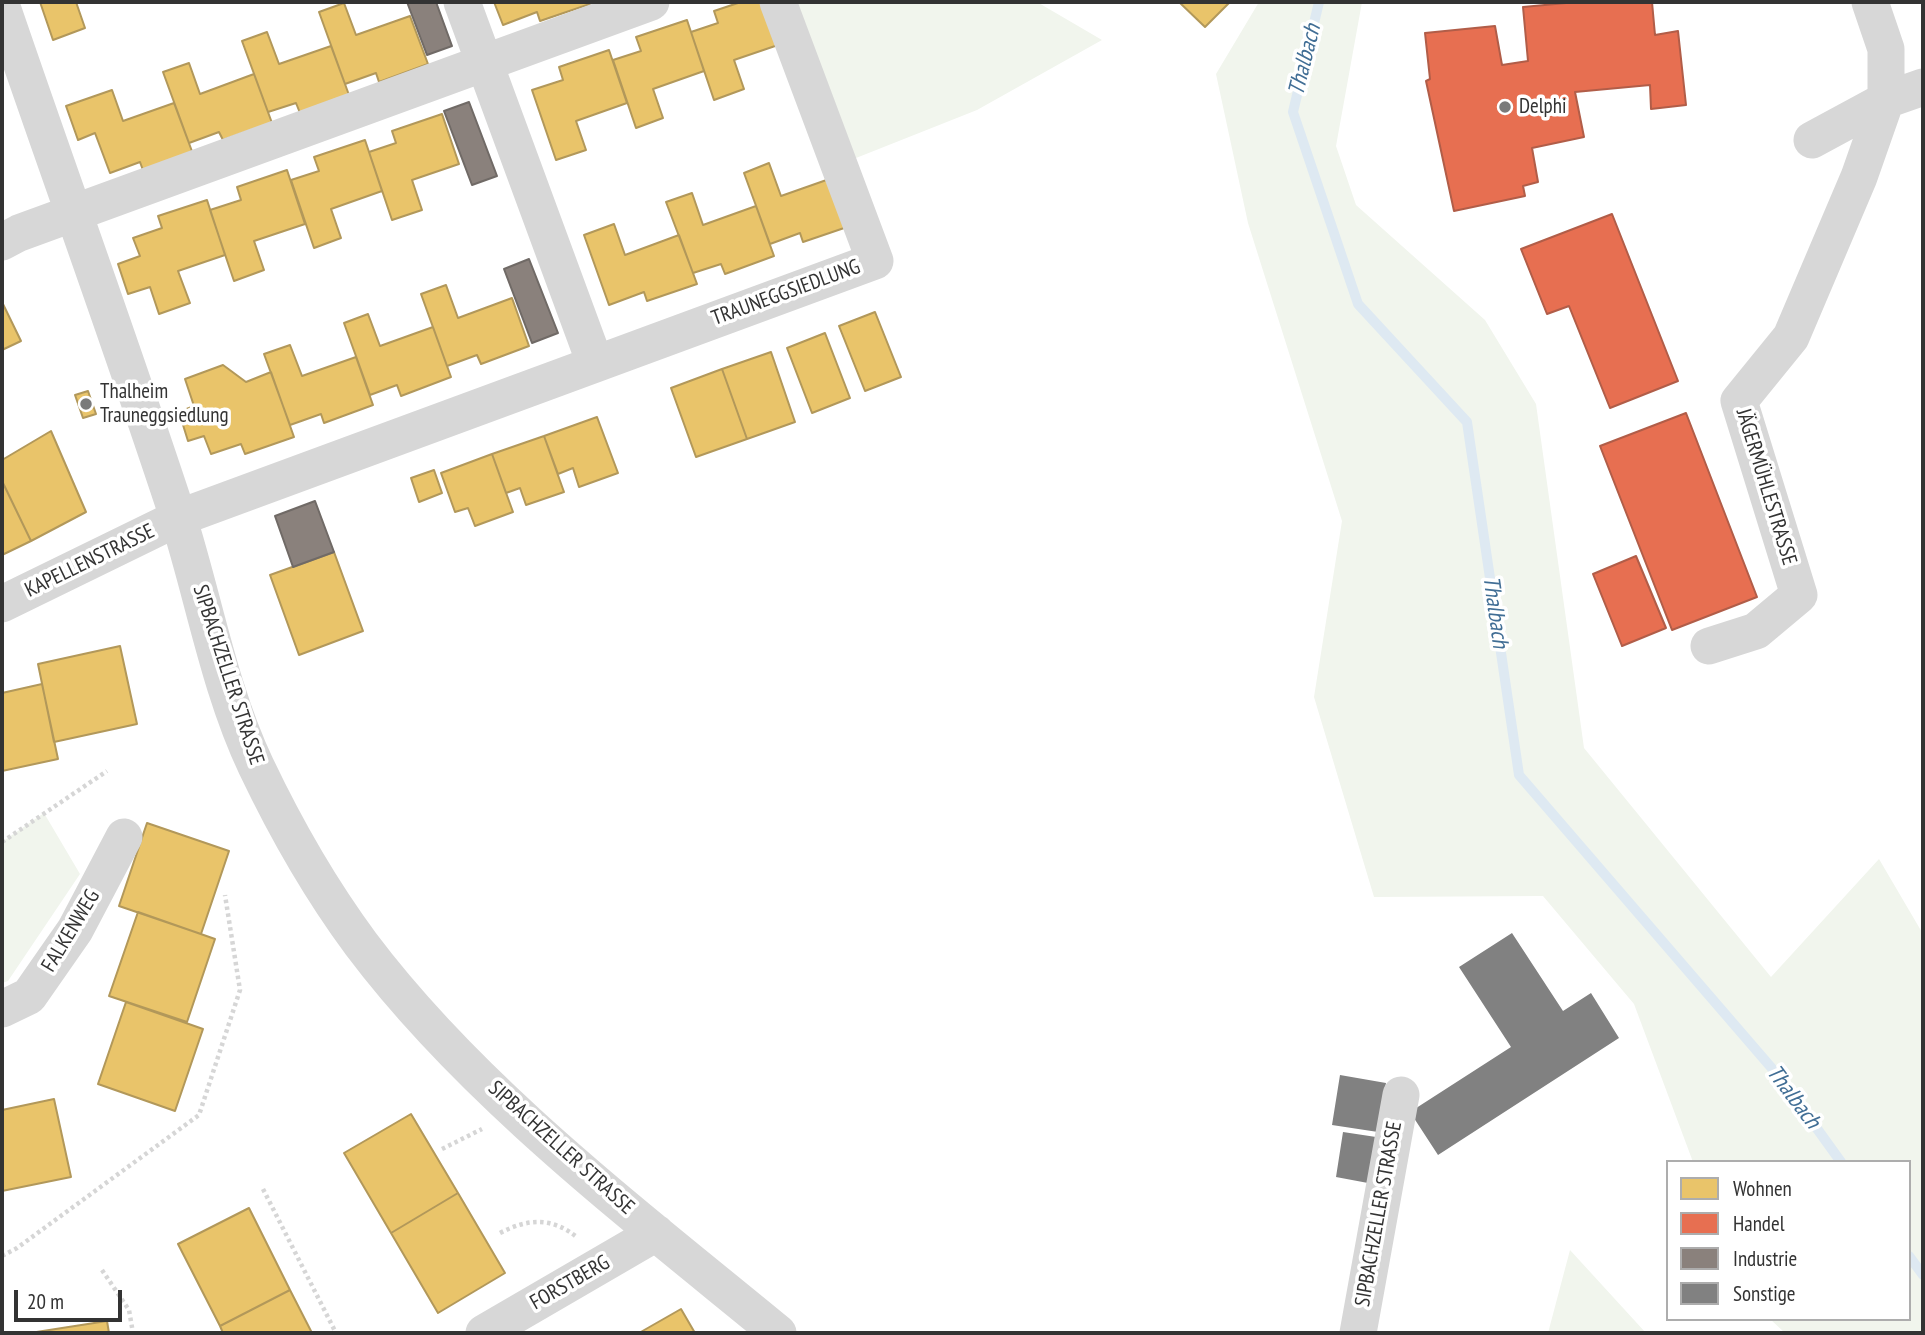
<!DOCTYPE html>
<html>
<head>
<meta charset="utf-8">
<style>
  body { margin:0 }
  #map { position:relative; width:1925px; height:1335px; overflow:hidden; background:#fff; font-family:"PT Sans Narrow",sans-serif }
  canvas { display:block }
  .frame { position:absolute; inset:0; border:4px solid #333; pointer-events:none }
  .legend { position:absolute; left:1666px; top:1160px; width:245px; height:161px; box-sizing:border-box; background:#fff; border:2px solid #adadad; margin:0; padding:9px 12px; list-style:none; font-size:21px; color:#333 }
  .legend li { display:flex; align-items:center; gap:14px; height:35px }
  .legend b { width:35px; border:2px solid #adadad }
  .scale { position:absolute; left:14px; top:1290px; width:108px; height:32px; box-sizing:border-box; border:4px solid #333; border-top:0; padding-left:9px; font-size:21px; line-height:24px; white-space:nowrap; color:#333; -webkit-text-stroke:5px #fff; paint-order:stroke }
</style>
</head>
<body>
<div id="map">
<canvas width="1925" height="1335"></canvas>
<div class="frame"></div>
<ul class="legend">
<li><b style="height:19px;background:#e9c46a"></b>Wohnen</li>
<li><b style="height:19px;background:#e76f51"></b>Handel</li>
<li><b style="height:19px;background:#8a817c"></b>Industrie</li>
<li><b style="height:19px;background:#818181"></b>Sonstige</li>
</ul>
<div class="scale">20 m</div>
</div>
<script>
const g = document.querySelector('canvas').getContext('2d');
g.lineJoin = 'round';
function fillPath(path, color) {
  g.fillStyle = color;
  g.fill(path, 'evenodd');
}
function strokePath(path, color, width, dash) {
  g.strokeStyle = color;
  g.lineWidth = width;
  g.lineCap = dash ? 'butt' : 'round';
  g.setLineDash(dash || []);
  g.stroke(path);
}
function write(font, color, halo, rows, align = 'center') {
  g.font = font + ' "PT Sans Narrow",sans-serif';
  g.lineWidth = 7;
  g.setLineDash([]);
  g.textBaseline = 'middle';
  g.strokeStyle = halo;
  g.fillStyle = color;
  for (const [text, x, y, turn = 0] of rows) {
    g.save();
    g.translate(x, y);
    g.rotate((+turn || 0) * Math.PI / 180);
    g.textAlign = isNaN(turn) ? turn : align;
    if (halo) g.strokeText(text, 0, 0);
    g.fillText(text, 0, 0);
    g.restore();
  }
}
const green = new Path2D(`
  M792,2H1037L1102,40L977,110L851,160Z
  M1259,2H1362L1336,146L1356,205L1485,320L1536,404L1584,748L1771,977L1879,859L1923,934V1333H1785L1770,1319H1909V1162H1693L1634,1004L1543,896L1374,897L1314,697L1342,521L1248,223L1216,74Z
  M44,813L80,874L8,981L2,983V842Z
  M1570,1250L1646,1333H1548Z`);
const homes = new Path2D(`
  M40,2H76L85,28L53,40Z
  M494,2H589L590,4L540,21L537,12L503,25Z
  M741,2H767L781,44L734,60L744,89L714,100L691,32L718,23L714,11Z
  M1179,2H1230L1205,27Z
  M344,3L356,35L410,16L428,64L379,82L376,73L345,84L319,12Z
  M687,20L704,71L653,89L663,118L636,128L613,60L641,51L636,37Z
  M267,32L279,64L331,46L349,95L300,113L296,103L268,112L242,41Z
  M609,50L627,103L576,121L586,150L556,160L532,90L563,80L559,67Z
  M189,63L200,94L254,74L272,123L223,140L219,132L189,143L163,72Z
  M112,90L123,121L174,103L193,154L144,173L140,162L110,173L95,133L78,140L66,106Z
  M442,114L459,164L412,180L422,210L392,220L369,152L396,143L392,131Z
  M365,140L382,191L331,209L341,238L314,248L291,180L319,171L314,157Z
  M769,163L781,196L835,177L853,225L803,242L800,233L770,244L744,173Z
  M287,170L305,224L254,241L264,270L234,281L210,210L241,200L237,187Z
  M692,193L703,225L756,206L774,256L725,274L721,264L693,273L666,202Z
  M207,200L225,255L178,271L190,303L159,314L150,287L128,294L118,264L140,256L133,238L162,228L158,216Z
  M614,224L625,255L679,235L697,284L647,301L644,292L609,305L584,235Z
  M446,285L458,318L512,298L529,346L481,364L477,355L447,366L421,294Z
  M2,302L21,341L2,350Z
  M875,312L901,377L865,391L839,326Z
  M368,314L380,346L433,327L451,377L401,396L397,385L370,395L344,323Z
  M825,333L850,398L812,413L787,348Z
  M290,345L302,376L356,357L373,405L324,423L321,414L290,425L264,354Z
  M771,352L795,422L747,439L722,369Z
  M223,365L246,382L271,372L294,437L245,454L241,444L211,454L204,436L188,441L179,412L194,406L185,379Z
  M722,369L747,439L696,457L671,388Z
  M88,391L96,414L83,418L75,395Z
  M597,417L618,473L579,487L573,468L558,474L544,436Z
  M51,431L86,512L31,541L2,481V460Z
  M544,436L564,492L526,505L520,488L506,493L492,454Z
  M492,454L513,512L475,526L468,508L455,512L441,473Z
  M434,470L442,493L419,502L411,478Z
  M4,485L31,541L2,555V486Z
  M334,552L363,631L299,655L270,575Z
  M120,646L137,724L54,742L38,664Z
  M42,684L58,759L2,771V693Z
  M147,823L229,851L201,934L119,906Z
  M138,912L215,939L187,1022L109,996Z
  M126,1002L203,1029L175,1111L98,1084Z
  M54,1099L71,1177L2,1191V1110Z
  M411,1114L458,1193L391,1233L344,1153Z
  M458,1193L505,1273L438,1313L391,1233Z
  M249,1208L290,1290L220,1326L178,1244Z
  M290,1290L312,1333H223L220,1326Z
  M681,1309L695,1333H639Z
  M107,1321L109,1333H30Z`);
const shops = new Path2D(`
  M1577,2H1652L1655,35L1678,31L1686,105L1651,109L1650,85L1575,92L1584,137L1532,148L1538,182L1523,186L1525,196L1454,211L1426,81L1430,79L1425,33L1495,26L1502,65L1528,61L1523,7Z
  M1612,214L1678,381L1610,408L1569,306L1547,314L1521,249Z
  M1686,413L1757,597L1672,630L1600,446Z
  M1636,556L1666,628L1622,646L1593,574Z`);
const industry = new Path2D(`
  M407,2H436L452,46L427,55Z
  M469,102L497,176L472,185L444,111Z
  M529,259L558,333L532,343L504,269Z
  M315,501L334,552L293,567L275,516Z`);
const stream = new Path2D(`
  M1319,2L1293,112L1358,304L1467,422L1519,775L1782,1080L1841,1162
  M1909,1256L1923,1275`);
const building = new Path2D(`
  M1512,933L1563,1011L1591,993L1619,1038L1438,1155L1410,1112L1511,1047L1459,967Z
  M1340,1075L1386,1083L1378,1132L1332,1125Z
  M1343,1132L1376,1137L1368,1183L1336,1177Z`);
const path = new Path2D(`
  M2,842L107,771
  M442,1149L482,1129
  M263,1189L336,1333
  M500,1233C529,1218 552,1217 578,1238
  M2,1256L17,1248L199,1115L240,990L225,895
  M102,1270L129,1310L133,1333`);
const minor = new Path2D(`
  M462,2L595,363
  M2,7C60,177 122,346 178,517C204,599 219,688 256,766C285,827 321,890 361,944C472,1092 636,1216 778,1333
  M1812,140L1886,100L1923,87
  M2,242L19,233L651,2
  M2,604L178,518L875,261L778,2
  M1709,646L1756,631L1799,595L1739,401L1791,337L1859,177L1886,100V49L1870,2
  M2,1009L29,996L75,930L124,837
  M484,1333L656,1233
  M1358,1333L1401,1095`);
const markers = [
  [1505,107,7,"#7a7a7a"],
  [86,404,7,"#7a7a7a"]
];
const poiNames = [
  ["Delphi",1519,107],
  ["Thalheim",100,392],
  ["Trauneggsiedlung",100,416]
];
const streetNames = [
  ["TRAUNEGGSIEDLUNG",786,293,-20],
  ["JÄGERMÜHLESTRASSE",1766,487,73],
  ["KAPELLENSTRASSE",90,561,-26],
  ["SIPBACHZELLER STRASSE",228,675,72],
  ["FALKENWEG",71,931,-59],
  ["SIPBACHZELLER STRASSE",561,1148,42],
  ["SIPBACHZELLER STRASSE",1379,1214,-80],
  ["FORSTBERG",570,1283,-30]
];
const waterNames = [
  ["Thalbach",1305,60,-76],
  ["Thalbach",1495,612,82],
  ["Thalbach",1793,1097,53]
];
fillPath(green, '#f1f5ed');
fillPath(homes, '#e9c46a');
strokePath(homes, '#b2985a', 2);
fillPath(shops, '#e76f51');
strokePath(shops, '#b15d48', 2);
fillPath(industry, '#8a817c');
strokePath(industry, '#706a66', 2);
strokePath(stream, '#dee9f2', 10);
fillPath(building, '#818181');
strokePath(path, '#d6d6d6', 4.5, [3.5, 3.5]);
strokePath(minor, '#d7d7d7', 37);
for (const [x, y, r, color] of markers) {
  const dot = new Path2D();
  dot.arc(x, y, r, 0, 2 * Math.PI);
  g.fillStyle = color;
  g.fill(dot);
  strokePath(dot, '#fff', 2.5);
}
write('21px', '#333', '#fff', poiNames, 'left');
write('21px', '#333', '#fff', streetNames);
write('italic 23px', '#416e95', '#fff', waterNames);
</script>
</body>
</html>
